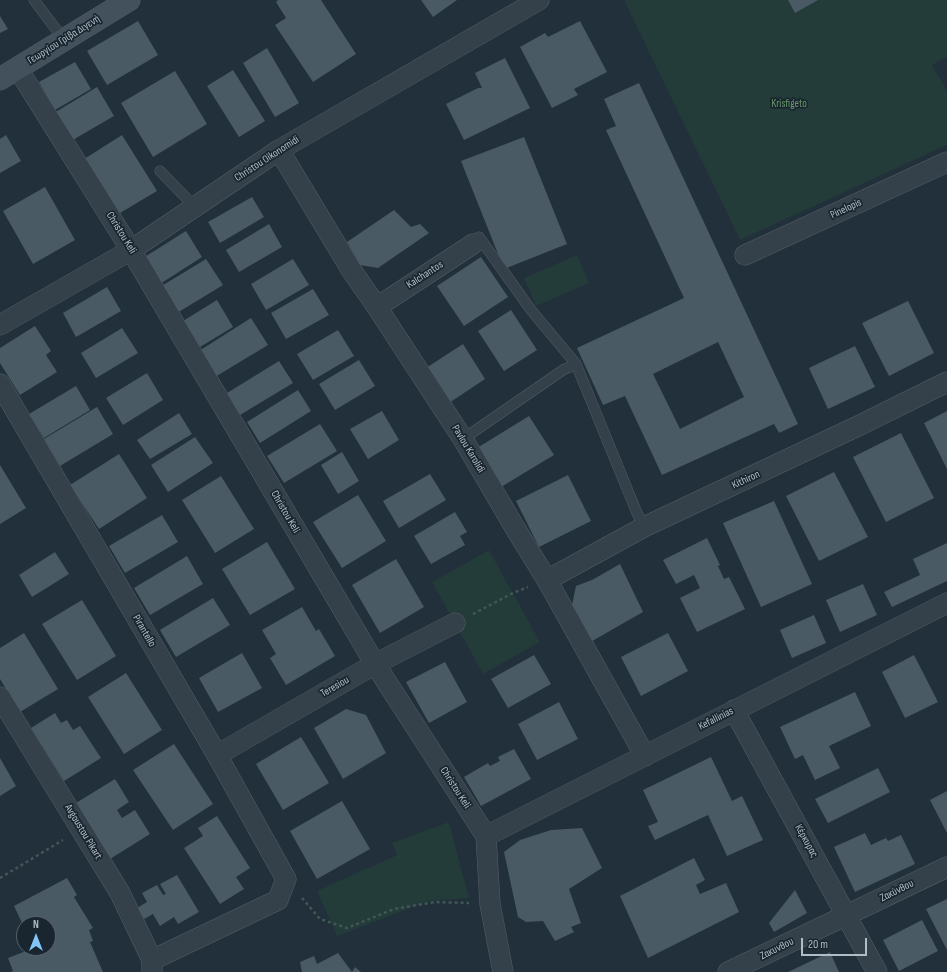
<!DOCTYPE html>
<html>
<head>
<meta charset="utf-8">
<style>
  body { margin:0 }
  #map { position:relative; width:947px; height:972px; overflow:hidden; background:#21303a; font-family:"Sofia Sans Condensed",sans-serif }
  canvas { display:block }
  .north { position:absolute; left:16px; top:916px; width:40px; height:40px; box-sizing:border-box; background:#1a262f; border:1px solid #56626b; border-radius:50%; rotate:0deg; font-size:11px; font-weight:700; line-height:16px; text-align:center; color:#b0bcc6 }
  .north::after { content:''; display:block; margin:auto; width:14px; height:18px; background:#83c5f8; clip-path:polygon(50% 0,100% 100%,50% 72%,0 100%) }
  .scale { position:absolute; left:801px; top:938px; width:66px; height:18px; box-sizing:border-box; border:2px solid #b0bcc6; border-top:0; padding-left:5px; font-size:12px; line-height:14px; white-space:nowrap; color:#b0bcc6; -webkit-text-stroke:3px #1a262f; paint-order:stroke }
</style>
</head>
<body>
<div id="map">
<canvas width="947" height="972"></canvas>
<div class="north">N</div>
<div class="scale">20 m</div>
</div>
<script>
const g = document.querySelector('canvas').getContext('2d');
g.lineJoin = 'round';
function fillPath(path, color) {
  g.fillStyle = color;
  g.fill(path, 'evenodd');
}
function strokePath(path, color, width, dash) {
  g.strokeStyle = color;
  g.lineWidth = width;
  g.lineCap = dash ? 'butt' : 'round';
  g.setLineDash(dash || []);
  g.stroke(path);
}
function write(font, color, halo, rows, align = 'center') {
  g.font = font + ' "Sofia Sans Condensed",sans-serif';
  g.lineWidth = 3.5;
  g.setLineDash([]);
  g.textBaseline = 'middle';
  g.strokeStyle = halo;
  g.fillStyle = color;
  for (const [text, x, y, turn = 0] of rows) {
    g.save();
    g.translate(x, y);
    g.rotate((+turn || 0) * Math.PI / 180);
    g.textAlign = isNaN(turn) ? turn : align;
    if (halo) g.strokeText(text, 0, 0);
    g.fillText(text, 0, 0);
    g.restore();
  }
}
const green = new Path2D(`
  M624,0H947V57L932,65L947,91V145L740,240Z
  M577,255L589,283L536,306L524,278Z
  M489,550L540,642L483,674L432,582Z
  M449,822L469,898L429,901L337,936L317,891L397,855L392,843Z`);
const building = new Path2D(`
  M278,0H321L356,54L313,82L275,25L286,18L276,2Z
  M421,0H457L433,17Z
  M788,0H818L795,13Z
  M0,16L8,29L0,33Z
  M138,21L158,55L107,85L87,51Z
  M580,21L607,72L574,89L578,95L552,108L520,47L545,33L548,37Z
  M267,48L299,103L275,117L243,63Z
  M505,58L530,108L464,140L446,104L478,88H482L475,73Z
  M75,62L91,89L55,110L39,82Z
  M233,70L265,121L239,137L207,86Z
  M175,71L207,124L153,157L121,103Z
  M639,83L798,424L779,433L774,424L662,475L625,396L603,405L577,348L684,298L606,130L616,126L604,99ZM718,342L744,397L680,429L653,374Z
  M97,87L114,116L71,141L54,113Z
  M6,135L21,161L0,173V139Z
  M122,135L157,191L115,216L81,161Z
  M524,137L567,244L504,269L461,161Z
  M45,187L75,240L33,264L3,211Z
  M252,197L264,217L220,243L208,222Z
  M394,210L411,227L420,224L429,233L378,268L360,265L347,242Z
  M269,224L282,247L239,272L226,250Z
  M186,231L202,257L160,284L143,258Z
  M481,257L508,297L464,326L437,286Z
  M206,259L223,285L177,313L160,287Z
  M293,259L309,285L266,310L251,284Z
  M107,287L121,311L76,337L63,313Z
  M313,289L329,315L286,339L271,313Z
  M217,300L233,327L200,347L183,321Z
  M908,301L934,353L889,376L862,323Z
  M511,310L537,350L504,371L478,331Z
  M251,318L268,345L215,377L199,351Z
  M35,326L51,351L46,355L57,372L20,395L0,363V348Z
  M122,328L138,353L96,378L81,353Z
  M338,330L354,356L313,380L297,354Z
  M463,344L485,379L449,403L426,368Z
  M855,346L875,387L828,409L809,368Z
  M359,360L375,386L335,410L319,384Z
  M279,361L293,383L240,415L227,393Z
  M147,373L163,400L123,425L106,398Z
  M76,386L90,410L44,438L29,414Z
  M298,390L311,411L260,443L247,422Z
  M97,407L113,434L60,466L44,439Z
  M382,411L399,440L368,459L350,429Z
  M947,411V469L924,423Z
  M179,413L192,434L150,459L137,440Z
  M529,416L554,455L501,487L477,448Z
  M320,424L337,451L284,483L267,456Z
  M901,433L934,498L886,522L853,457Z
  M195,437L213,463L168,492L151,465Z
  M342,452L359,481L338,494L321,465Z
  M119,454L147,498L99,529L70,485Z
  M0,465L26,508L0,524Z
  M834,472L868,537L819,561L786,496Z
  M430,474L446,500L399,528L383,501Z
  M568,475L591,521L539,547L516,501Z
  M221,476L254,529L215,553L182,500Z
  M358,495L386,541L342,568L313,522Z
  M774,501L812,584L761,607L723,523Z
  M455,512L467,532L460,536L465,545L431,564L414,536Z
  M162,515L178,542L125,573L109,546Z
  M707,538L720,565L718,566L724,579L729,577L745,609L697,632L680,598L700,588L694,575L676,584L663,560Z
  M267,542L295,589L250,615L222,569Z
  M947,543V581L892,607L884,592L920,575L913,559Z
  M55,552L69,574L32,597L19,575Z
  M187,556L203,584L150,615L134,588Z
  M396,559L424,607L380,633L352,585Z
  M620,564L643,612L587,644L571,610L576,586L592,580Z
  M863,584L877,615L840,632L826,600Z
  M213,598L230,625L176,657L160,630Z
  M82,600L116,656L77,680L42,624Z
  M302,607L316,631L319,629L335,656L286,685L270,658L276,654L262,630Z
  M814,615L826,643L792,658L780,630Z
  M24,633L58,689L20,712L0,679V648Z
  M668,633L688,671L641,696L621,657Z
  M242,653L262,688L218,712L199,678Z
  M534,655L551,684L508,708L491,679Z
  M914,655L938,702L905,718L882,672Z
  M445,662L467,702L429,723L406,682Z
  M126,673L162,730L124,754L88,697Z
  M855,692L871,726L829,746L840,768L815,780L803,755L795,759L780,727Z
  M559,702L578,739L537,760L518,724Z
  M346,709L366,715L386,753L343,779L314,728Z
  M55,713L61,723L67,720L73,730L80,726L101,758L64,781L31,728Z
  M301,737L329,783L283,810L256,764Z
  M174,744L213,804L173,830L133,770Z
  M514,749L531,779L481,806L464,777L488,763L490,766L500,761L498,757Z
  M711,757L732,801L742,796L763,840L727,856L708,815L655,840L648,826L658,822L643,790Z
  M0,758L16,786L0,796Z
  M878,768L890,792L828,823L815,799Z
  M115,779L129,802L117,810L122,818L135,810L150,834L110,859L76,803Z
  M947,791V833L930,800Z
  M342,801L370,849L317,879L290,831Z
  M217,816L250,868L236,877L244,889L220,904L184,848L203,836L198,828Z
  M582,828L602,868L569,889L581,923L571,927L574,932L555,941L543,921L526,922L518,917L504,852L520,840L551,830Z
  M865,833L871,845L886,838L888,841L901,835L915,864L855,892L834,847Z
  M694,858L705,880L696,885L700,894L726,883L739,912L648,958L620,896Z
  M177,875L199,912L178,924L174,917L160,926L153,914L144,919L137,908L147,902L142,893L157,885L163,895L166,894L160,884Z
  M67,878L77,895L74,897L93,928L89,930L93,941L90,942L103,972H10L13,971L8,958L34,948H48V924H24V927L14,906Z
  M795,890L807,913L774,932L769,923Z
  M947,899V950L926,909Z
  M922,920L938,951L899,971L883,940Z
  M830,952L839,972H788Z
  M338,953L352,972L355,967L361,972H302L300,962L314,956L317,964Z`);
const path = new Path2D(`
  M473,614L513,593L528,587
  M0,878L63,840
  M302,898L320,919L347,928L394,909L435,902L469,903`);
const lane = new Path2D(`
  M34,0L64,40
  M160,171L195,207
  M475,241L479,237L531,310L576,364L637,513L644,527
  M463,439L563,370L576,364`);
const street = new Path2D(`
  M18,69L131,250L375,664L486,836L490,904L503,972
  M279,150L352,271L377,307L463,439L515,528L547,580L645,756
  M745,255L947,162
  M377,307L473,244
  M0,325L131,250L279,150L539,0
  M0,384L217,755L286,879L278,900L152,960
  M547,580L644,527L858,426L947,382
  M0,697L120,893L152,960V972
  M734,710L877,972
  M217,755L375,664L455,623
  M486,836L947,603
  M728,972L947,867`);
const secondary = new Path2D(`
  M0,79L129,0`);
const streetNames = [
  ["Γεωργίου Γρίβα Διγενή",64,40,-32],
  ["Christou Oikonomidi",267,159,-33],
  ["Pinelopis",846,209,-25],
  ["Christou Keli",121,233,58],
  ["Kalchantos",425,275,-33],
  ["Pavlou Karolidi",468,449,59],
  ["Kithiron",746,480,-25],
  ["Christou Keli",285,512,60],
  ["Pirantello",144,631,60],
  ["Teresiou",335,687,-30],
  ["Kefallinias",716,719,-27],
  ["Christou Keli",455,788,57],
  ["Avgoustou Pikart",83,832,59],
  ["Κέρκυρας",806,841,61],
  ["Ζακύνθου",897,891,-26],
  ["Ζακυνθου",777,949,-26]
];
const parkNames = [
  ["Krisfigeto",789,104]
];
fillPath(green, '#233b39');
fillPath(building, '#4a5a65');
strokePath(lane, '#535f68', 11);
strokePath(street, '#535f68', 21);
strokePath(secondary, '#535f68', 23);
strokePath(path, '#415756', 2.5, [3, 3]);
strokePath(lane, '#35414a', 10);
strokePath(street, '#35414a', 20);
strokePath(secondary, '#43515d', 22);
write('11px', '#b0bcc6', '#1a262f', streetNames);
write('11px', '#679769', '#1a262f', parkNames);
</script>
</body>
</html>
